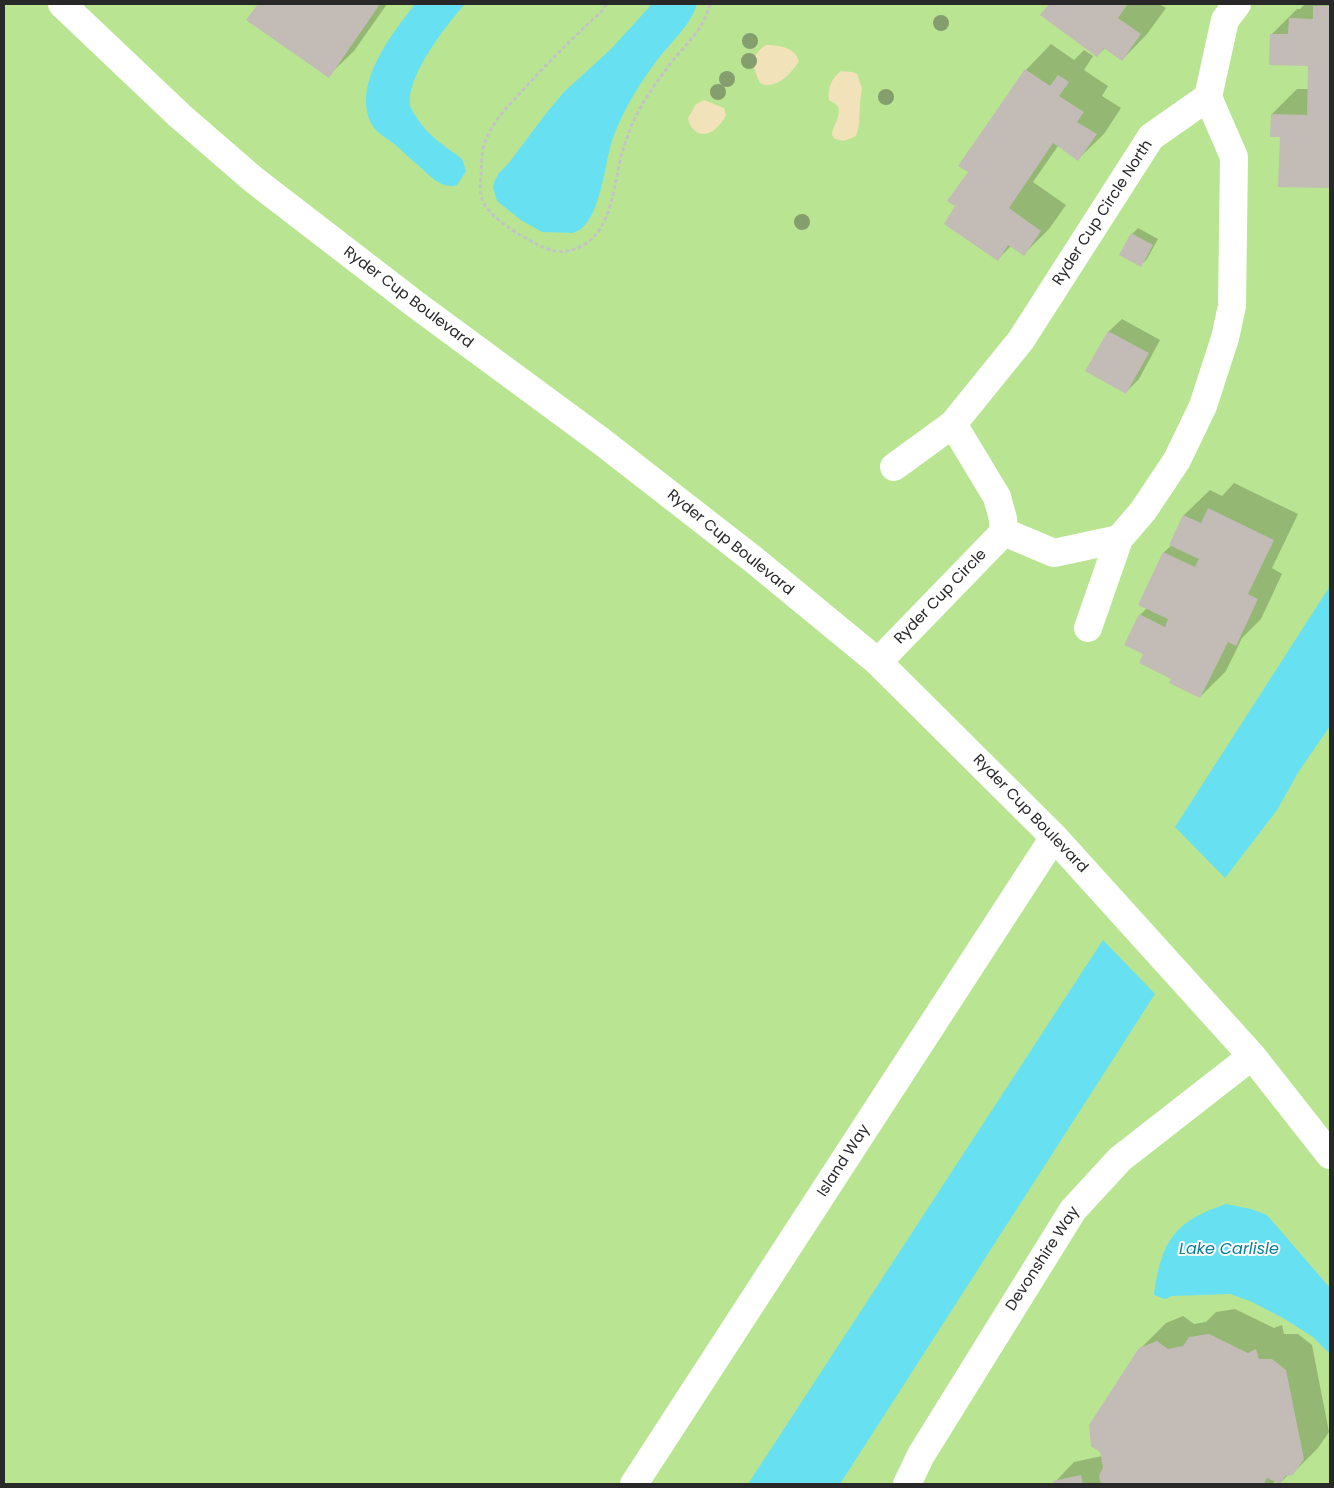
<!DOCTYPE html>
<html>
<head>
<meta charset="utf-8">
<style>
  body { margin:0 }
  #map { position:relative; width:1334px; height:1488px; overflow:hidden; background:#ebe1d9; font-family:Poppins,sans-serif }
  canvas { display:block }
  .frame { position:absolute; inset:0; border:5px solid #282828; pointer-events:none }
</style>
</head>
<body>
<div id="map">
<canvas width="1334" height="1488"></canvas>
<div class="frame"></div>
</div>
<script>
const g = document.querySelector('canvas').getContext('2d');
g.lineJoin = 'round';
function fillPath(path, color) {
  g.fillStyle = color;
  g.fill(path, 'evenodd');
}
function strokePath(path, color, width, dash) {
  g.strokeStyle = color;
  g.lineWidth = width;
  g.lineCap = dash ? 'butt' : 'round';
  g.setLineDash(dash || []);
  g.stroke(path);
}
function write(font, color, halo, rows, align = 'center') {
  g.font = font + ' Poppins,sans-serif';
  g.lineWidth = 4;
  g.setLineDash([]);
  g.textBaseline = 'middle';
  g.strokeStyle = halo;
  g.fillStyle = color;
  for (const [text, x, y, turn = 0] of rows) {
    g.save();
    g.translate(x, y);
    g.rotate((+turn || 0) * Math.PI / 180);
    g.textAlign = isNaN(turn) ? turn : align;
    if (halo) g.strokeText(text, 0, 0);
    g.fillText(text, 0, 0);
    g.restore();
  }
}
const green = new Path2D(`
  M4,4H1330V1484H4Z`);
const sand = new Path2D(`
  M766,45C778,45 795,47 799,61C792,73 775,91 760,83C753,67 749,56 766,45Z
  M841,71L852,72L857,74L862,88L860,102L859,125L856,136L844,141L835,139L832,135C832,126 842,116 838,107C837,103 832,103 829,100C827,88 832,78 841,71Z
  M704,100L724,108L726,115C720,127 706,142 693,129C690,125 689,123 688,118L696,104Z`);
const water = new Path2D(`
  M415,4H465C448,23 402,81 411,108C412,111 415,115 417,118C428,136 445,146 462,159L466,171L457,185C442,190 429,175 419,166C412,160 405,154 399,148C390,139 378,136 371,123C352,83 393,33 415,4Z
  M652,4H697C690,26 672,41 658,59C641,81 624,109 614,135C604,159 602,225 573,233L542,232L521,220L497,201L493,187L495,180L499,173L508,164L548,111L564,92L611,49Z
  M1330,586V726L1299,771L1277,810L1225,878L1175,827Z
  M1103,940L1155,994L840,1484H748Z
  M1226,1204L1251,1209L1267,1215L1330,1288V1354L1313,1337L1283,1318L1250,1301L1230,1294L1172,1296L1165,1299L1154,1295C1162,1241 1173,1222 1226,1204Z`);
const shadow = new Path2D(`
  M259,4H387L354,51L328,76L248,20Z
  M1050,4H1159L1166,8L1147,34L1122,60L1105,48L1097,56L1042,15Z
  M1305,4H1330V187L1279,186L1281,136L1272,114L1297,89H1308L1309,65L1271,35L1297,9H1300Z
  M1051,44L1074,60L1084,50L1093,56L1084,70L1108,86L1102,96L1121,108L1104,134L1078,159L1058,146L1033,182L1066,205L1049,229L1024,254L1011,246L998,259L957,206L969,171L1026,70Z
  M1138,228L1158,239L1147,259L1141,265L1132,234Z
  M1122,319L1160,340L1139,379L1126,392L1087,370L1109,331Z
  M1234,483L1298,514L1272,568L1282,574L1261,619L1242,638L1226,671L1200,697L1173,678L1145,653L1140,615L1147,608L1139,604L1164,552L1172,545L1171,544L1184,515L1210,490L1222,496Z
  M1235,1309L1274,1328L1282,1325L1284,1334H1298L1312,1345L1329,1432L1318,1448L1292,1474H1289L1280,1483L1275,1481L1273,1484H1055V1482L1074,1462L1102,1456L1140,1349L1166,1323L1183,1316L1194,1324L1206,1322L1216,1312Z`);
const building = new Path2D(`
  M258,4H380L329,78L246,20Z
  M1049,4H1128L1118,18L1141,34L1122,61L1104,48L1097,57L1040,15Z
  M1313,6H1330V188L1278,187L1280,137H1270L1271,114L1307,115L1308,66L1269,65L1270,34H1288L1289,18L1313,19Z
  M1025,69L1050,86L1058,75L1069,82L1059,96L1084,112L1077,122L1097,134L1078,161L1053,143L1009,208L1041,231L1024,256L1008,245L998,261L944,224L955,206L947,201L968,172L958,166Z
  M1131,233L1153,245L1141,267L1119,255Z
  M1108,331L1149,353L1126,394L1085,371Z
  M1208,508L1274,540L1248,594L1258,599L1236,646L1228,642L1200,698L1169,683L1171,679L1139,663L1143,654L1124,645L1139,614L1165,627L1168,619L1138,605L1163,552L1195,567L1199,559L1169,545L1183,515L1201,523Z
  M1209,1334L1248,1353L1256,1349L1259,1359H1272L1286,1370L1304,1459L1293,1475L1285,1476L1280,1484L1267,1478L1264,1484H1101L1099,1476L1103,1467L1100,1452L1091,1446L1089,1425L1139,1348L1157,1341L1168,1349L1183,1346L1189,1337Z
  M1081,1475L1083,1484H1054L1053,1481Z`);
const path = new Path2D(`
  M606,4L603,10C575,36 548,62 523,90C509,105 492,122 485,142C481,152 482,165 481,175C480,185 479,196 485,205C493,218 510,229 522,236C545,249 560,259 585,244C611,229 615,182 621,156C624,146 628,136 631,127C640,105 656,82 671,63C687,42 703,31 710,4`);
const street = new Path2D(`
  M62,4L180,116L254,180L415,304L601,441L754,560L878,662L1054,837L1252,1056L1330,1155
  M953,424L997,497L1003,519L1004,532
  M894,467L953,424L1021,340L1151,137L1208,97L1225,20L1237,4
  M1004,532L1054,553L1119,539
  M1088,628L1119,539L1143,511L1177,460L1203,406L1225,338L1232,306L1234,157L1208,97
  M878,662L1004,532
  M634,1484L1054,837
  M907,1484L921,1455L1073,1210L1120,1159L1252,1056`);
const trees = [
  [941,23],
  [750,41],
  [749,61],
  [727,79],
  [718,92],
  [886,97],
  [802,222]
];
const streetNames = [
  ["Ryder Cup Circle North",1103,213,-57],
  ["Ryder Cup Boulevard",408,298,37],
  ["Ryder Cup Boulevard",730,543,39],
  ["Ryder Cup Circle",941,597,-46],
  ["Ryder Cup Boulevard",1030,814,46],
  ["Island Way",844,1161,-57],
  ["Devonshire Way",1043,1259,-57]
];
const waterNames = [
  ["Lake Carlisle",1229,1250]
];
fillPath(green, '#b9e592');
fillPath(sand, '#f2e2ba');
fillPath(water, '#67e0f2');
fillPath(shadow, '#0003');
fillPath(building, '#c3bbb6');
strokePath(path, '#c3c3c3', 3, [4, 2.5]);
strokePath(street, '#fff', 28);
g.fillStyle = '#859e6e';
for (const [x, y] of trees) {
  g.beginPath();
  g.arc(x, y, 8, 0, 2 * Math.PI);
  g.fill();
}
write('15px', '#282828', '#fff', streetNames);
write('italic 16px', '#087d9c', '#fff', waterNames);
</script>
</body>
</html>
